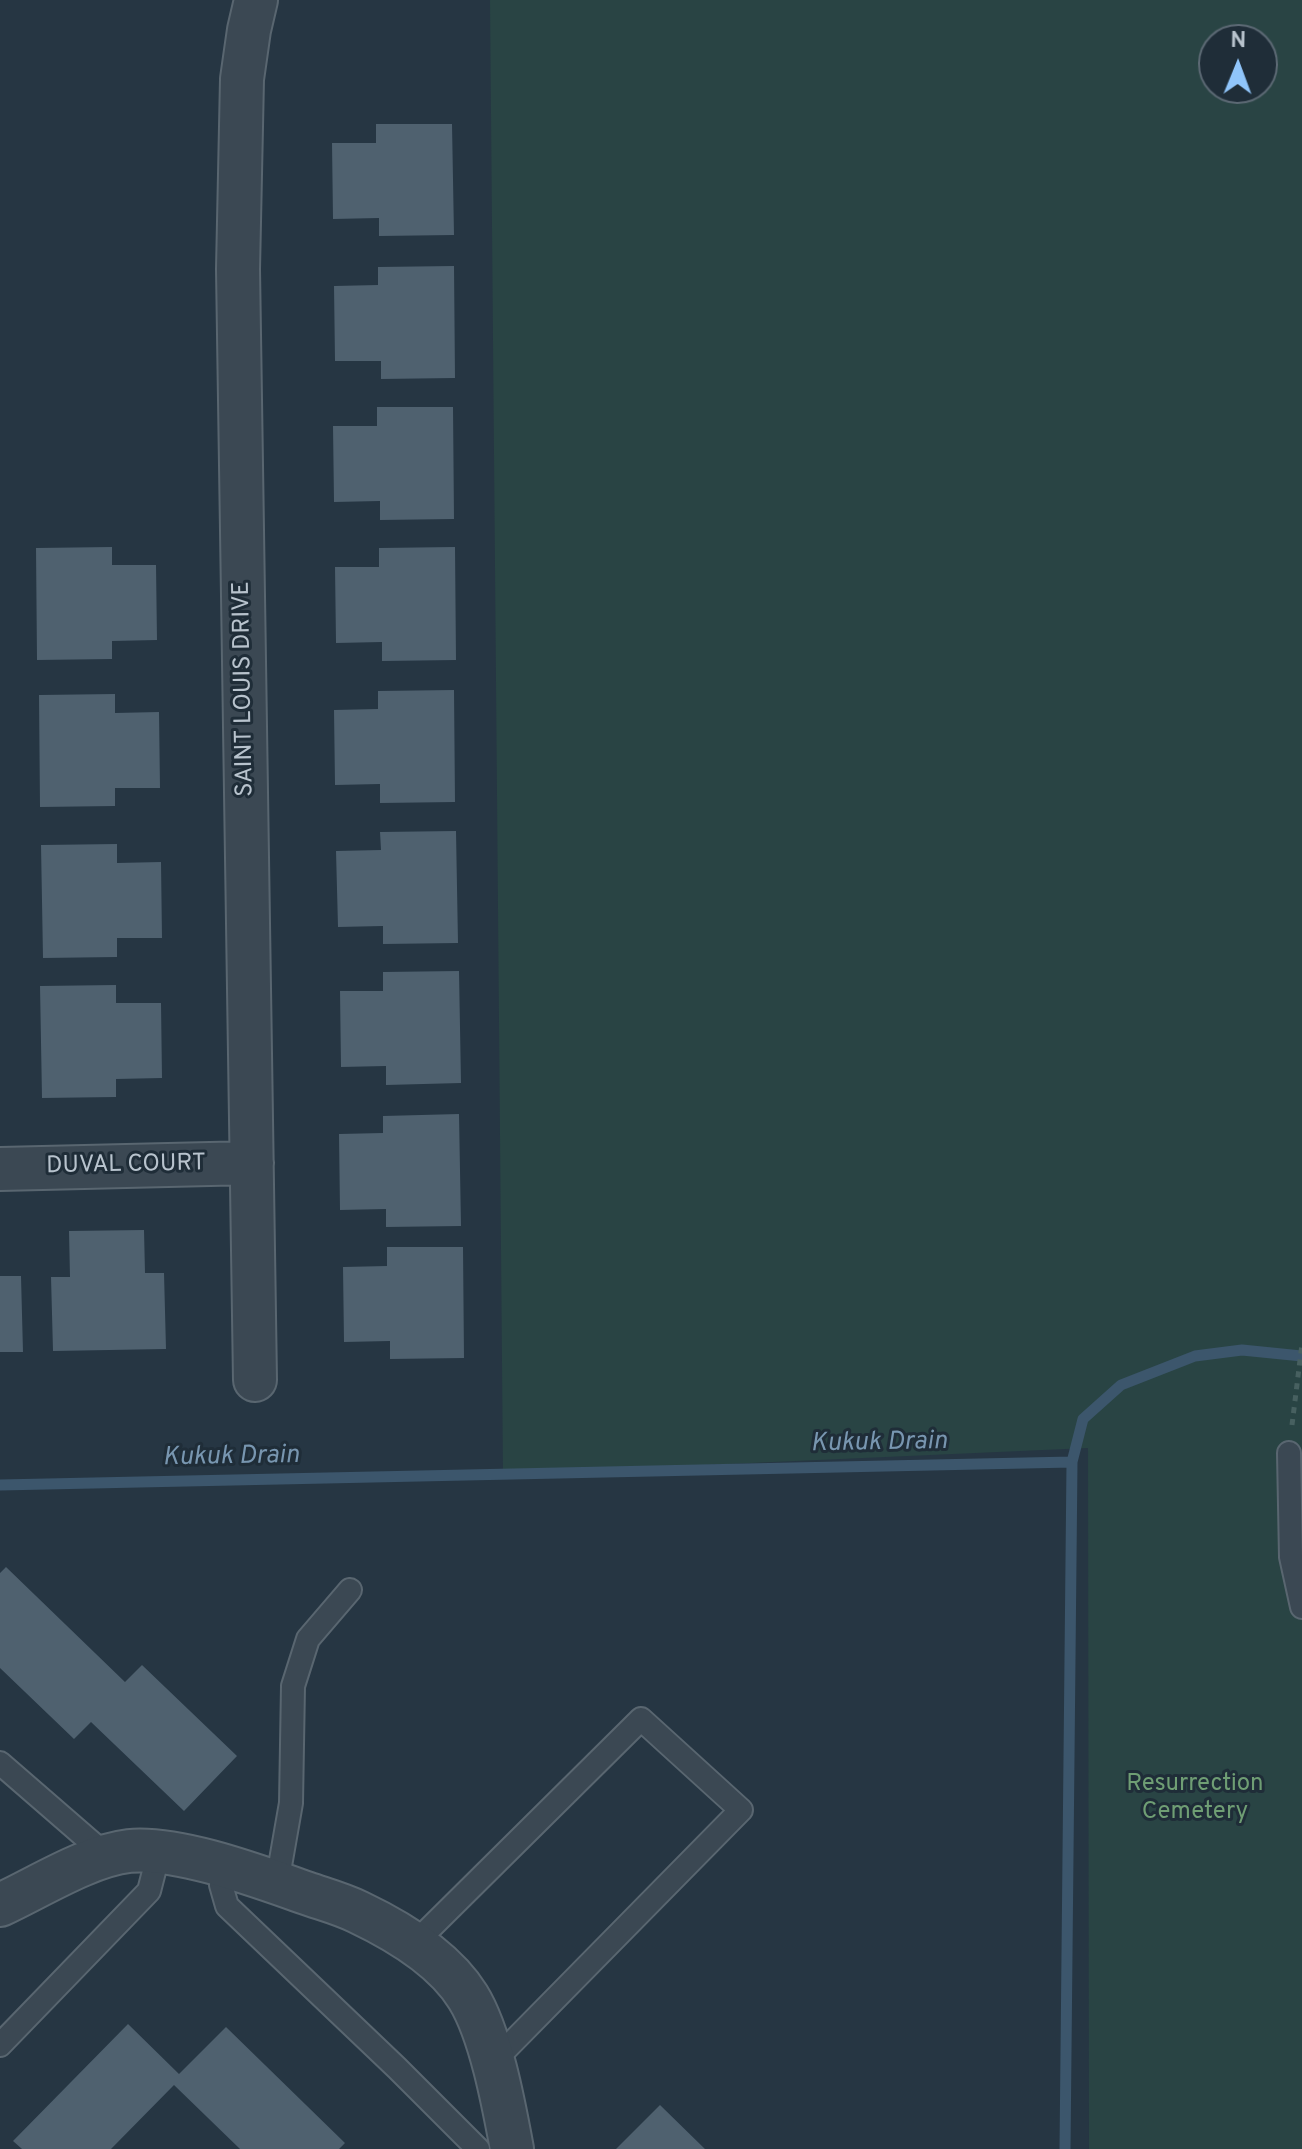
<!DOCTYPE html>
<html>
<head>
<meta charset="utf-8">
<style>
  body { margin:0 }
  #map { position:relative; width:1302px; height:2149px; overflow:hidden; background:#263643; font-family:Overpass,sans-serif }
  canvas { display:block }
  .north { position:absolute; left:1198px; top:24px; width:80px; height:80px; box-sizing:border-box; background:#1f2d38; border:2px solid #5c6974; border-radius:50%; rotate:1deg; font-size:22px; font-weight:700; line-height:32px; text-align:center; color:#b8c3cd }
  .north::after { content:''; display:block; margin:auto; width:28px; height:36px; background:#90c5fa; clip-path:polygon(50% 0,100% 100%,50% 72%,0 100%) }
</style>
</head>
<body>
<div id="map">
<canvas width="1302" height="2149"></canvas>
<div class="north">N</div>
</div>
<script>
const g = document.querySelector('canvas').getContext('2d');
g.lineJoin = 'round';
function fillPath(path, color) {
  g.fillStyle = color;
  g.fill(path, 'evenodd');
}
function strokePath(path, color, width, dash) {
  g.strokeStyle = color;
  g.lineWidth = width;
  g.lineCap = dash ? 'butt' : 'round';
  g.setLineDash(dash || []);
  g.stroke(path);
}
function write(font, color, halo, rows, align = 'center') {
  g.font = font + ' Overpass,sans-serif';
  g.lineWidth = 6;
  g.setLineDash([]);
  g.textBaseline = 'middle';
  g.strokeStyle = halo;
  g.fillStyle = color;
  for (const [text, x, y, turn = 0] of rows) {
    g.save();
    g.translate(x, y);
    g.rotate((+turn || 0) * Math.PI / 180);
    g.textAlign = isNaN(turn) ? turn : align;
    if (halo) g.strokeText(text, 0, 0);
    g.fillText(text, 0, 0);
    g.restore();
  }
}
const green = new Path2D(`
  M490,0H1302V2149H1089L1088,1448L503,1474ZM1214,40H1262V88H1214Z`);
const stream = new Path2D(`
  M0,1485L1072,1462
  M1065,2149L1072,1462L1083,1419L1121,1385L1195,1356L1242,1350L1302,1356`);
const building = new Path2D(`
  M376,124H452L454,235L379,236V218L333,219L332,143H376Z
  M454,266L455,378L381,379V361H335L334,286L378,285V267Z
  M377,407H453L454,519L380,520V501L334,502L333,426H377Z
  M112,547V565H156L157,640L112,641V659L37,660L36,548Z
  M455,547L456,660L382,661V642L336,643L335,567H379V548Z
  M454,690L455,802L380,803V784L335,785L334,710L378,709V691Z
  M115,694V713L159,712L160,788H115V806L40,807L39,695Z
  M456,831L458,943L383,944V926L338,927L336,851L381,850L380,832Z
  M117,844V863L161,862L162,938H117V957L43,958L41,845Z
  M459,971L461,1083L386,1085V1066L341,1067L340,991H383V972Z
  M116,985V1003H161L162,1078L116,1079V1097L42,1098L40,986Z
  M459,1114L461,1226L386,1227V1209L340,1210L339,1134L383,1133V1116Z
  M144,1230L145,1273H164L166,1349L53,1351L51,1277H70L69,1231Z
  M387,1247H463L464,1358L390,1359V1341L344,1342L343,1267L387,1266Z
  M0,1276H21L23,1352H0Z
  M6,1567L125,1682L142,1665L237,1756L184,1811L91,1722L74,1739L0,1668V1573Z
  M128,2024L179,2074L226,2027L345,2143L339,2149H240L174,2085L111,2149H22L13,2141Z
  M660,2105L705,2149H616Z`);
const path = new Path2D(`
  M1292,1425L1302,1344`);
const service = new Path2D(`
  M1289,1453L1291,1557L1302,1607
  M0,1763L106,1855
  M226,1866L221,1885L227,1906L397,2068L478,2149
  M277,1883L291,1803L293,1686L308,1639L350,1590
  M414,1944L641,1719L741,1810L492,2063
  M0,2045L149,1891L159,1852`);
const minor = new Path2D(`
  M0,1169L252,1163
  M255,1380L238,269L242,79L249,30L256,0
  M0,1905C39,1887 87,1856 129,1851C178,1846 260,1877 306,1893C323,1899 342,1904 358,1912C398,1931 444,1958 468,1997C491,2034 504,2106 512,2149`);
const streetNames = [
  ["SAINT LOUIS DRIVE",245,689,-91],
  ["DUVAL COURT",126,1166,-1]
];
const parkNames = [
  ["Resurrection",1195,1785],
  ["Cemetery",1195,1813]
];
const waterNames = [
  ["Kukuk Drain",879,1444,-1],
  ["Kukuk Drain",231,1458,-1]
];
fillPath(green, '#294444');
strokePath(stream, '#3c566c', 11);
fillPath(building, '#4f616f');
strokePath(service, '#596670', 26);
strokePath(minor, '#596670', 46);
strokePath(path, '#476060', 5, [6, 6]);
strokePath(service, '#3b4853', 22);
strokePath(minor, '#3b4853', 42);
write('24px', '#b8c3cd', '#1f2d38', streetNames);
write('24px', '#6f9e74', '#1f2d38', parkNames);
write('italic 26px', '#7896b0', '#1f2d38', waterNames);
</script>
</body>
</html>
